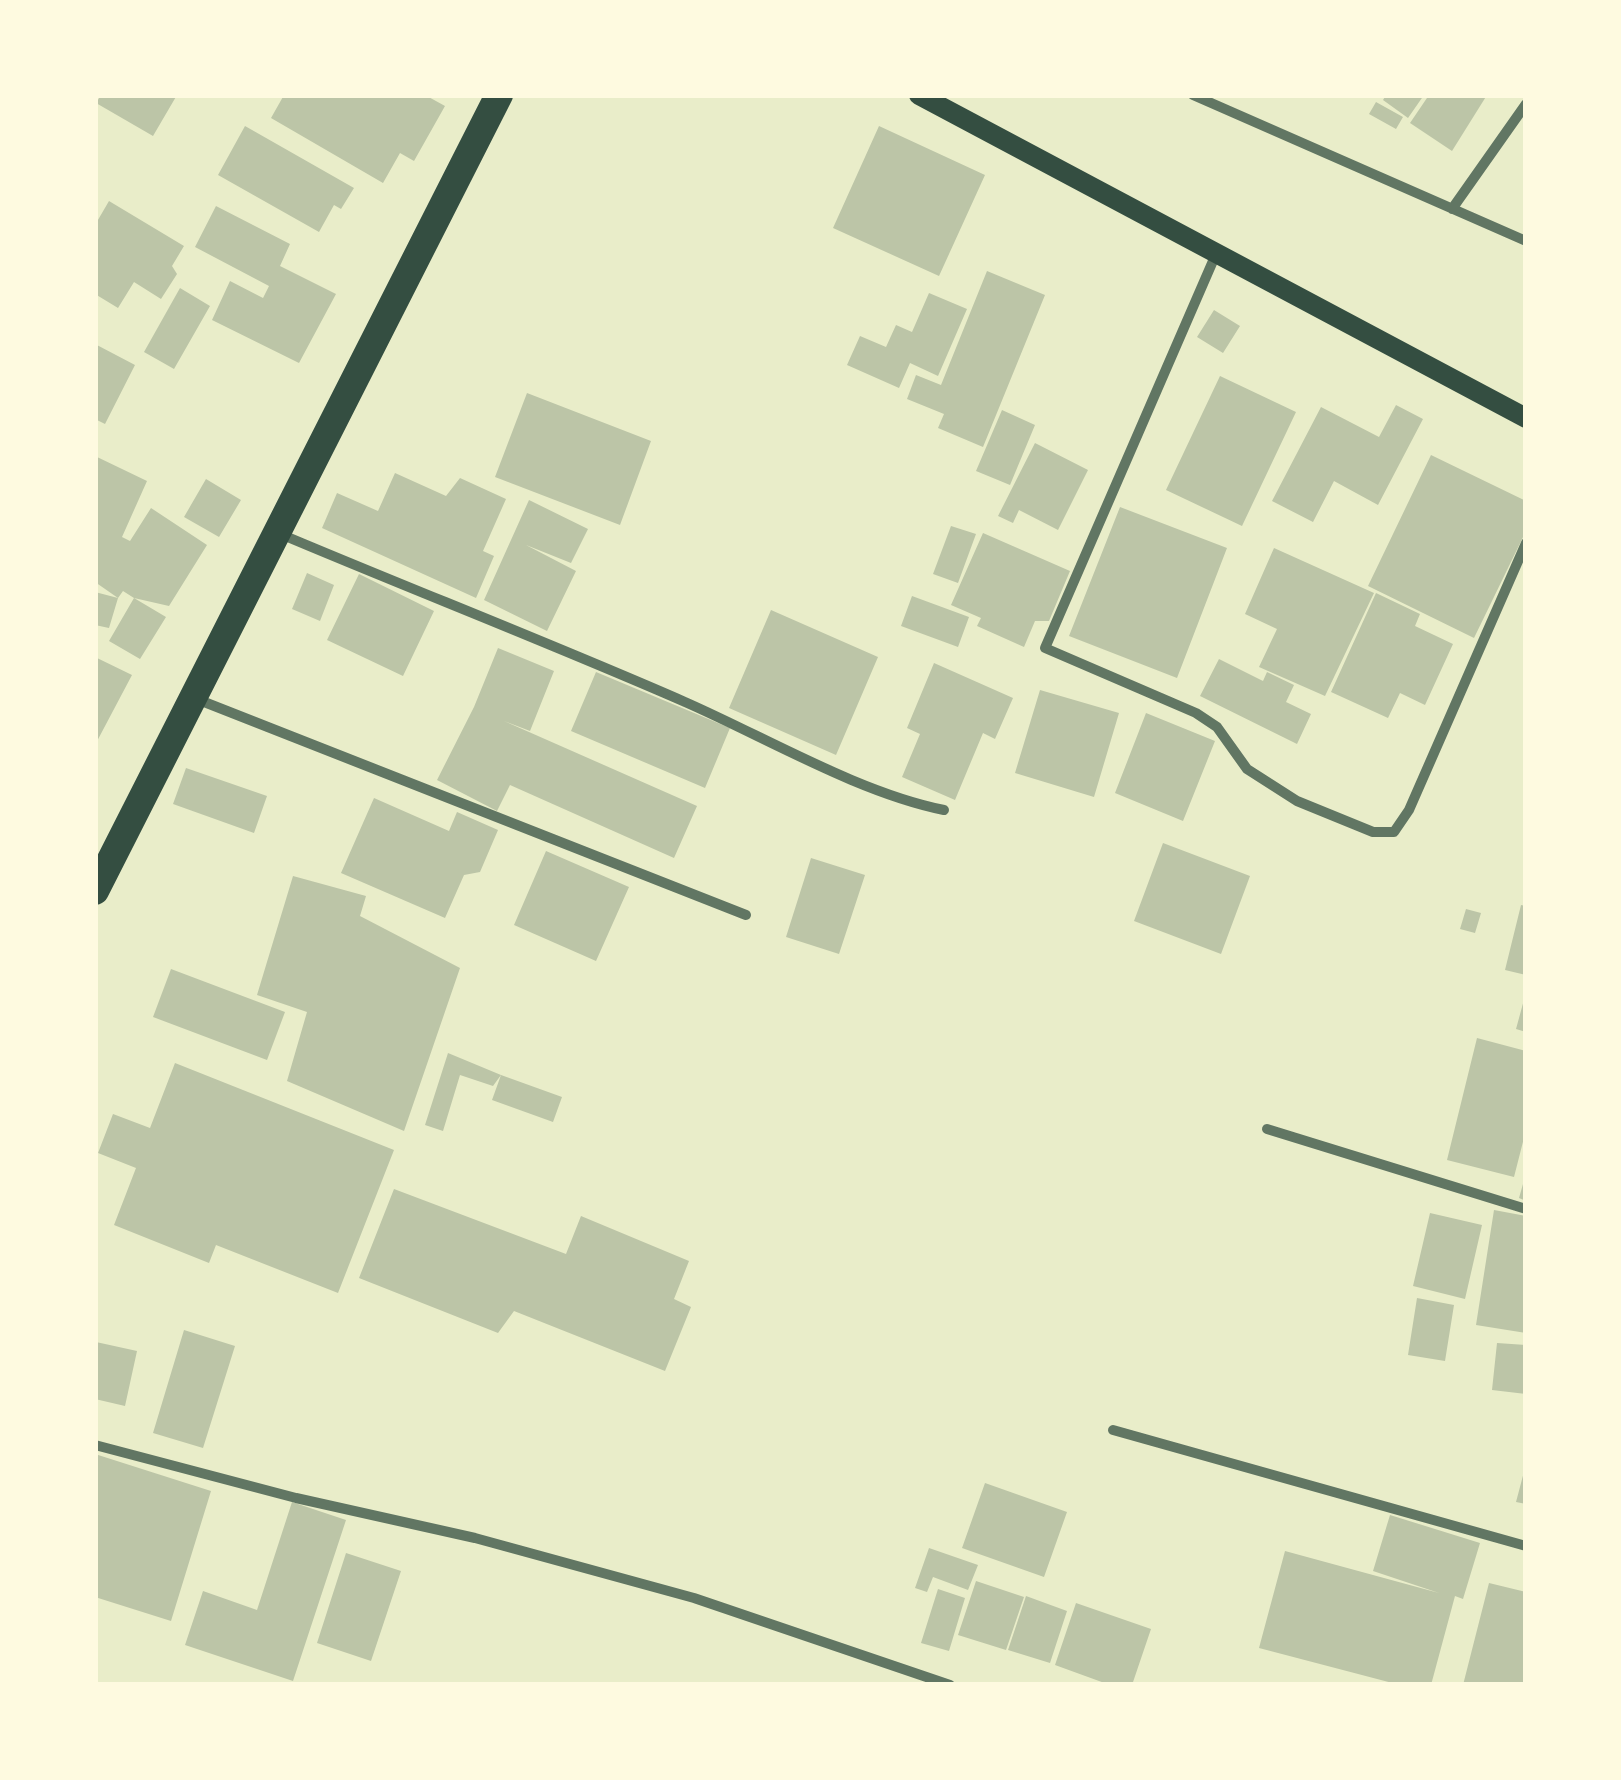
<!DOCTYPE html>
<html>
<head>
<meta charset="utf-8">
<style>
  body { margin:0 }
  #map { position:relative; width:1621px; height:1780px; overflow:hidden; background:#e9edc9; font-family:Overpass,sans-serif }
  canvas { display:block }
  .frame { position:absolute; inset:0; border:98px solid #fefae0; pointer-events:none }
</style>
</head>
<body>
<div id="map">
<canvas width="1621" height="1780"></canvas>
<div class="frame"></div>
</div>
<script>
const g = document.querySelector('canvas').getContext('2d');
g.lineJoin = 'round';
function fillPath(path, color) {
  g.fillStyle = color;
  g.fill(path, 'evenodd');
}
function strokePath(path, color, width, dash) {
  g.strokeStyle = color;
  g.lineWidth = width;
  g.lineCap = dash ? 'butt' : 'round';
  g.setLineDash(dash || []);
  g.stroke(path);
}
const building = new Path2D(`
  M101,95H177L153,136L96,103Z
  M284,95H425L445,106L414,161L400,153L383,183L271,118Z
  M1386,95H1424L1408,118L1383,100Z
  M1429,95H1487L1452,151L1410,123Z
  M1376,102L1403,117L1396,129L1369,114Z
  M245,126L354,188L341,209L334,205L319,232L218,175Z
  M879,126L985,175L939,276L833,228Z
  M109,201L184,246L172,266L177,274L161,299L134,282L118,308L95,294V225Z
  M216,206L290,244L280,266L336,294L299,363L212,320L230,281L263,298L269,286L195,247Z
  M987,271L1045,295L983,447L938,428L944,414L907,399L916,375L941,385Z
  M180,288L210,306L174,369L144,352Z
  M929,293L967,309L938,376L910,363L899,388L847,365L860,336L886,347L896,325L912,332Z
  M1214,310L1240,326L1223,353L1197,337Z
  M95,344L135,365L105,424L95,419Z
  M1220,376L1296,412L1242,526L1166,490Z
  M527,393L651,441L620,525L495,477Z
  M1396,405L1423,419L1378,505L1334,481L1313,522L1272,501L1321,407L1379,437Z
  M1002,410L1035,425L1010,485L976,471Z
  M1035,443L1088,470L1058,530L1019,510L1013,523L998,516Z
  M1431,455L1526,501V531L1474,638L1368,586Z
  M95,456L147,481L122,537L130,541L151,508L207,545L169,606L134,598L166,617L140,659L109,641L134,598L123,591L118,598L95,582Z
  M395,473L446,496L460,478L506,499L483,551L494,556L476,598L322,528L337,493L378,511Z
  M206,479L241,500L219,537L184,517Z
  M529,500L588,529L571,563L526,545L576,571L547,631L484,600Z
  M1120,507L1227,548L1177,678L1069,636Z
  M951,526L976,534L958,583L933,574Z
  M983,533L1070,571L1049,621H1035L1024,647L977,626L981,618L951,605Z
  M1274,548L1374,593L1325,696L1259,667L1277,629L1245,614Z
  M307,573L334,585L320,621L292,609Z
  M359,574L434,611L403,676L327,640Z
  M95,592L118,598L109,628L95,625Z
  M1376,593L1420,614L1415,626L1453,644L1425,705L1400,693L1388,718L1331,692Z
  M912,596L969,617L958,647L901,626Z
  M771,610L878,657L836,755L729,708Z
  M498,648L554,671L530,731L504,721L697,806L674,858L510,785L497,811L437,780L474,707Z
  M95,657L132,675L95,745Z
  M1219,659L1263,681L1267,672L1294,685L1286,702L1311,714L1297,744L1200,696Z
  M934,663L1013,698L995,739L983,733L955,800L902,777L920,734L907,728Z
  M596,672L730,728L705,788L571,731Z
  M1040,690L1119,713L1094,797L1015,773Z
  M1146,713L1215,741L1183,821L1115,793Z
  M186,768L267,796L254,833L173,804Z
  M374,798L449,831L457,812L498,830L480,872L464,875L445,918L341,873Z
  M1163,843L1250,876L1221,954L1134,921Z
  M546,851L629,887L596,961L514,925Z
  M811,858L865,875L839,954L786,937Z
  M293,876L366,896L360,916L460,968L404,1131L287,1081L307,1012L257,995Z
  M1521,905L1526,906V975L1505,970Z
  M1466,909L1481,913L1475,933L1460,929Z
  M171,969L285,1012L267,1060L153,1017Z
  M1525,996H1526V1032L1516,1029Z
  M1477,1038L1526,1051V1130L1514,1177L1447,1160Z
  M448,1053L501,1075L493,1086L460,1075L443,1131L425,1125Z
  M175,1063L394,1150L338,1293L216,1245L209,1263L114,1225L136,1168L98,1153L113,1114L150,1128Z
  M501,1075L562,1097L553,1122L492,1100Z
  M1525,1177H1526V1201L1519,1198Z
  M394,1189L566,1254L581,1216L689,1261L674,1299L691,1307L665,1371L514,1311L498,1333L359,1278Z
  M1494,1210L1526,1216V1333L1476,1325Z
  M1430,1213L1482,1225L1465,1299L1413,1286Z
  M1417,1298L1454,1305L1445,1361L1408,1355Z
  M184,1330L235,1346L203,1448L153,1433Z
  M96,1342L137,1351L125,1406L95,1399Z
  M1497,1343L1526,1345V1394L1492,1390Z
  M95,1454L211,1491L171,1621L95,1597Z
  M1525,1468L1526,1469V1504L1516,1502Z
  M985,1483L1067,1512L1044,1577L962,1548Z
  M292,1502L346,1520L293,1681L185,1645L203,1591L257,1610Z
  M1390,1515L1480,1543L1463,1599L1455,1596L1431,1685H1400L1259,1648L1285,1551L1439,1593L1373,1571Z
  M929,1548L978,1565L968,1590L933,1577L927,1592L915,1588Z
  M346,1553L401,1571L371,1661L317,1643Z
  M976,1581L1024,1597L1006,1650L958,1635Z
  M1489,1583L1526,1592V1685H1463Z
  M938,1589L965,1598L949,1651L921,1643Z
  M1026,1596L1067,1611L1050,1663L1008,1650Z
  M1076,1603L1151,1629L1132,1685H1110L1055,1665Z`);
const minor = new Path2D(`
  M1193,95L1526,241
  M1452,209L1526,104
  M1216,254L1045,648L1196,713L1217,727L1247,769L1297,801L1373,832H1394L1409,810L1526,543
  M278,533C413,590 550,643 685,702C765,737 859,793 944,810
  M194,698L746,915
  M1267,1129L1526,1209
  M1113,1430L1526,1546
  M95,1445L296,1498L475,1538L694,1598L950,1685`);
const secondary = new Path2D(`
  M919,95L1526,418`);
const trunk = new Path2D(`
  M95,891L499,95`);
fillPath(building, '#bcc5a7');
strokePath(minor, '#617663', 10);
strokePath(secondary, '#344e41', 20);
strokePath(trunk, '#344e41', 28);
</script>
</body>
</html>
